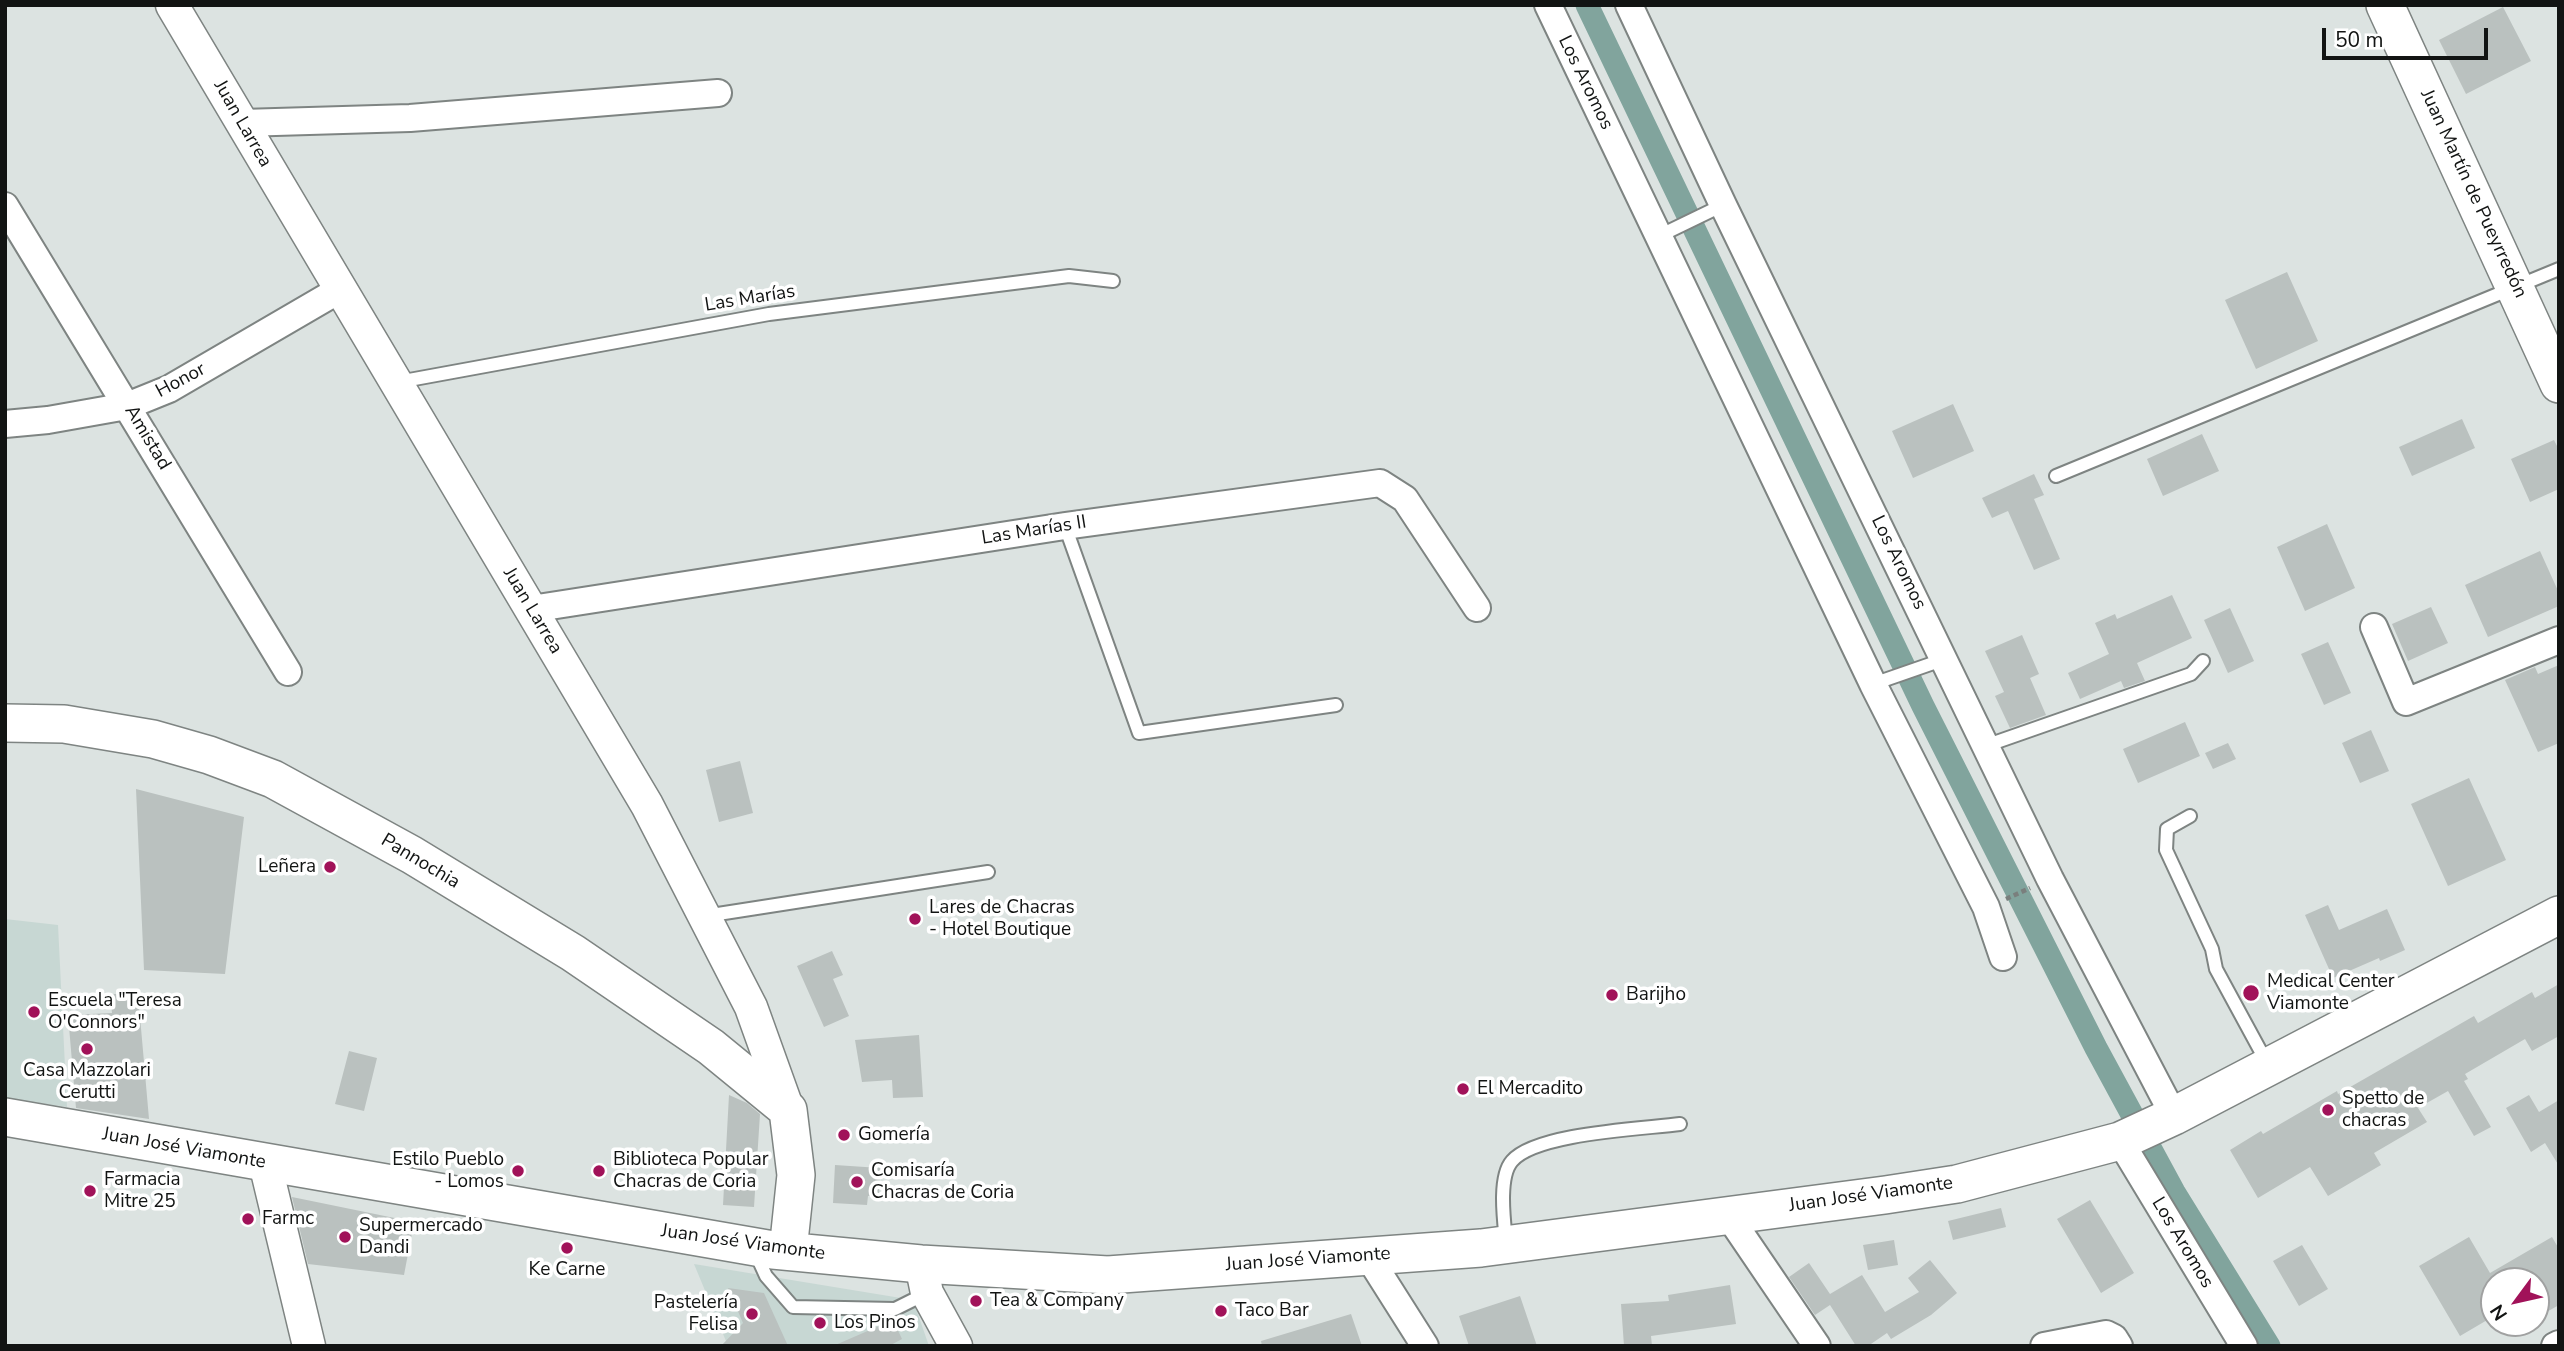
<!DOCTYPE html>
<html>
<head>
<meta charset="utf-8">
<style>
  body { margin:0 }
  #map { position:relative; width:2564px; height:1351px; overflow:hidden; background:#dce3e1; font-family:"Nunito Sans",sans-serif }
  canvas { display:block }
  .frame { position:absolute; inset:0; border:7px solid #121413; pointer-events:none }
  .north { position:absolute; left:2480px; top:1267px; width:70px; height:70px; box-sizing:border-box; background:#fff; border:2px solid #a0a1a1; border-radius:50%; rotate:237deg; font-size:19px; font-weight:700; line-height:28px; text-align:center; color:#121413 }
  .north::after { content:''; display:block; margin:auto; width:24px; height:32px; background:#a11259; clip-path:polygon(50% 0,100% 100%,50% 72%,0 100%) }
  .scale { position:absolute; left:2322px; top:28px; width:166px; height:32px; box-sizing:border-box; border:4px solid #121413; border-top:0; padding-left:9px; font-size:21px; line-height:24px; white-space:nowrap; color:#121413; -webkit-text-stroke:5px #fff; paint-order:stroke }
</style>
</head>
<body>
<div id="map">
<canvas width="2564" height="1351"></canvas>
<div class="frame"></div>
<div class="north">N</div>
<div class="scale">50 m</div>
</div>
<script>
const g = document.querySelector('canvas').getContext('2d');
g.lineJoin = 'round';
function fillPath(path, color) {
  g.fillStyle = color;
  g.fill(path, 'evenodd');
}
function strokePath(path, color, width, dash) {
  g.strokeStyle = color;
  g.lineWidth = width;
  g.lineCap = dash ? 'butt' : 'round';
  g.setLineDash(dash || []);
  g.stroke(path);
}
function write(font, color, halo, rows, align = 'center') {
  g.font = font + ' "Nunito Sans",sans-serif';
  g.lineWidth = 7;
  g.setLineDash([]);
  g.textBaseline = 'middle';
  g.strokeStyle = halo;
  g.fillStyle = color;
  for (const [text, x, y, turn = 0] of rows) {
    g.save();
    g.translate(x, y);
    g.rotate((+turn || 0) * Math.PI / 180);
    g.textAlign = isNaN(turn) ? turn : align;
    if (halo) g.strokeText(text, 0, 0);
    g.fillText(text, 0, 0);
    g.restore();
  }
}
const built = new Path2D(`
  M5,919L58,925L67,1107L5,1098Z
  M694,1264L913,1300L929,1346H728Z`);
const canal = new Path2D(`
  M1587,5L1923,706L2096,1048L2174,1192L2269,1346`);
const building = new Path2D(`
  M2503,7L2531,61L2466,94L2439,40Z
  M2287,272L2318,341L2256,369L2225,300Z
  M1953,404L1974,451L1913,478L1892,431Z
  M2462,419L2475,448L2412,476L2399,447Z
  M2202,434L2219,471L2163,496L2147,459Z
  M2554,440L2559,450V489L2530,502L2511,459Z
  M2034,474L2044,495L2034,499L2060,559L2034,570L2008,511L1992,518L1982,498Z
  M2327,524L2355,588L2305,611L2277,547Z
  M2540,551L2559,593V606L2488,637L2465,585Z
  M2172,595L2192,638L2137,663L2145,681L2124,688L2121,681L2080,699L2068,673L2109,654L2095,623L2115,614L2117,619Z
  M2431,607L2448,643L2408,661L2392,624Z
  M2230,608L2254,661L2228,673L2204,620Z
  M2022,635L2039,674L2030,678L2046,715L2010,728L1995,696L2004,692L1985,651Z
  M2328,642L2351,693L2324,705L2301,654Z
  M2559,665V743L2538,752L2505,680L2535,667L2538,674Z
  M2185,722L2200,756L2138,783L2123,749Z
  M2371,730L2389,771L2360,783L2342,743Z
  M2228,743L2236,759L2213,769L2205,753Z
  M740,761L753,813L719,822L706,770Z
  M2469,778L2506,860L2448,886L2411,804Z
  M136,789L244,817L225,974L144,970Z
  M2328,905L2339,930L2387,909L2405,950L2380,961L2379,958L2333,978L2305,915Z
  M832,951L843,975L833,979L849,1016L824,1027L797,966Z
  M2559,984V1036L2532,1051L2525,1039L2465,1074L2468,1079L2464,1081L2491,1127L2474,1136L2448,1091L2418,1108L2427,1122L2374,1153L2381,1165L2328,1196L2310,1167L2258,1198L2230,1150L2261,1131L2263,1134L2337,1091L2338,1094L2474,1016L2478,1023L2532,992L2535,998Z
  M110,994H138L149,1119L76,1108L68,1015L112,1013Z
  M919,1035L923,1097L893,1098L892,1080L862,1082L855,1040Z
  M349,1051L377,1058L364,1111L335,1104Z
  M729,1095L747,1103L760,1114L754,1207L723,1205Z
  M2529,1095L2539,1112L2559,1100V1166L2545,1143L2531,1152L2506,1108Z
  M835,1165L880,1168L879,1196H868L867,1205L833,1203Z
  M292,1197L414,1222L404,1275L308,1264Z
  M2090,1200L2134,1273L2101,1293L2057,1219Z
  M2001,1208L2006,1227L1953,1240L1948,1221Z
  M2469,1237L2490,1273L2552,1237L2559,1249V1305L2543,1314L2536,1302V1281H2494V1316L2460,1336L2419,1266Z
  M1894,1240L1898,1265L1868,1270L1863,1245Z
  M2302,1245L2328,1289L2299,1306L2273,1261Z
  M1930,1260L1957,1293L1931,1315L1891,1339L1887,1333L1868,1346H1856L1830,1305L1815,1315L1789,1277L1809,1263L1830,1294L1862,1275L1885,1312L1919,1292L1908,1278Z
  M1730,1285L1736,1324L1651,1336L1652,1346H1624L1621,1304L1669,1301L1668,1295Z
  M728,1288L764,1293L788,1346H721L743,1323Z
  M1520,1296L1537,1346H1469L1459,1316Z
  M1351,1314L1362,1346H1262L1261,1341Z
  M893,1320L902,1339L889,1346H833Z`);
const path = new Path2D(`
  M2006,899L2030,888`);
const service = new Path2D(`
  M1659,236L1723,205
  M398,382L769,314L1069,276L1113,281
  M2056,476L2559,269
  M1065,526L1139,733L1336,705
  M1873,684L1945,659
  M1985,746L2191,674L2203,661
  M2190,816L2167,829L2166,850L2212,949L2216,969L2267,1063
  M705,916L988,872
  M1506,1241C1504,1221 1498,1177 1512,1161C1536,1133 1642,1129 1680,1124
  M755,1252L766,1276L793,1307L895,1309L927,1293`);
const minor = new Path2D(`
  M1548,5L1873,684L1986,907L2003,957
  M1629,5L1723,205L2050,879L2174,1116
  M242,123L410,118L718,93
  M5,206L288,672
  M5,424L48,420L127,406L169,389L339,290
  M531,609L1065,526L1380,483L1405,499L1477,608
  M2374,627L2406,702L2559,640
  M2120,1141L2244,1346
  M1728,1215L1817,1346
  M1368,1256L1425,1346
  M2044,1346L2106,1334L2114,1338L2119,1346
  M2555,1346L2559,1344`);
const tertiary = new Path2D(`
  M172,5L647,805L751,1007L788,1110
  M265,1163L309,1346
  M921,1264L927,1293L956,1346`);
const secondary = new Path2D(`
  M2385,5L2559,384
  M5,723L64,724L153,739L209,755L273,779L412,855L573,953L711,1047L788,1110L796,1175L788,1251
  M5,1117L773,1250L921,1264L1108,1275L1481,1248L1885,1195L1957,1184L2120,1141L2174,1116L2559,915`);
const markers = [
  [330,867,7,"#a11259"],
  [915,919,7,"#a11259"],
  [2251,993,9,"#a11259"],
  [1612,995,7,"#a11259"],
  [34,1012,7,"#a11259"],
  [87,1049,7,"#a11259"],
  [1463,1089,7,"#a11259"],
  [2328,1110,7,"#a11259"],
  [844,1135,7,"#a11259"],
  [518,1171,7,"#a11259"],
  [599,1171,7,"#a11259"],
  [857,1182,7,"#a11259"],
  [90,1191,7,"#a11259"],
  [248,1219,7,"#a11259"],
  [345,1237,7,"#a11259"],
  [567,1248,7,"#a11259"],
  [976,1301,7,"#a11259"],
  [1221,1311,7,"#a11259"],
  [752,1314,7,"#a11259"],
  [820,1323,7,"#a11259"]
];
const streetNames = [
  ["Los Aromos",1585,83,64],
  ["Juan Larrea",242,124,60],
  ["Juan Martín de Pueyrredón",2473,194,65],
  ["Las Marías",750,299,-9],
  ["Honor",181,381,-28],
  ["Amistad",147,438,59],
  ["Las Marías II",1034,531,-9],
  ["Los Aromos",1898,563,64],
  ["Juan Larrea",532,611,59],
  ["Pannochia",420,862,31],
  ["Juan José Viamonte",184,1149,10],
  ["Juan José Viamonte",1871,1195,-8],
  ["Juan José Viamonte",743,1243,8],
  ["Los Aromos",2182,1243,59],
  ["Juan José Viamonte",1308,1260,-4]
];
const poiNames = [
  ["Leñera",316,867,"right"],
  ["Lares de Chacras",929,908],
  ["- Hotel Boutique",929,930],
  ["Medical Center",2267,982],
  ["Viamonte",2267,1004],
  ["Barijho",1626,995],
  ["Escuela \"Teresa",48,1001],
  ["O'Connors\"",48,1023],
  ["Casa Mazzolari",87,1071,"center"],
  ["Cerutti",87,1093,"center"],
  ["El Mercadito",1477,1089],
  ["Spetto de",2342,1099],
  ["chacras",2342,1121],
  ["Gomería",858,1135],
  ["Estilo Pueblo",504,1160,"right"],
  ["- Lomos",504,1182,"right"],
  ["Biblioteca Popular",613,1160],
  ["Chacras de Coria",613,1182],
  ["Comisaría",871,1171],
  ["Chacras de Coria",871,1193],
  ["Farmacia",104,1180],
  ["Mitre 25",104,1202],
  ["Farmc",262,1219],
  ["Supermercado",359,1226],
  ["Dandi",359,1248],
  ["Ke Carne",567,1270,"center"],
  ["Tea & Company",990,1301],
  ["Pastelería",738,1303,"right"],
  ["Felisa",738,1325,"right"],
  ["Taco Bar",1235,1311],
  ["Los Pinos",834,1323]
];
fillPath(built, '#c7d7d3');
strokePath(canal, '#81a49d', 23);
fillPath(building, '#bac1bf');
strokePath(service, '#7e8482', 16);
strokePath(minor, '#7e8482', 30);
strokePath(tertiary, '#7e8482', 35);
strokePath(secondary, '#7e8482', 40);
strokePath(path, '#7a7f7d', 4.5, [5, 3.5]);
strokePath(service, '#fff', 12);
strokePath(minor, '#fff', 26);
strokePath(tertiary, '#fff', 32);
strokePath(secondary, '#fff', 37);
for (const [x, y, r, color] of markers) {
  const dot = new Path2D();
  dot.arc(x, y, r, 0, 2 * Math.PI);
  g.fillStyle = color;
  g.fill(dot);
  strokePath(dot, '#fff', 2.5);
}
write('19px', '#121413', '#fff', streetNames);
write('19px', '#121413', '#fff', poiNames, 'left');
</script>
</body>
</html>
